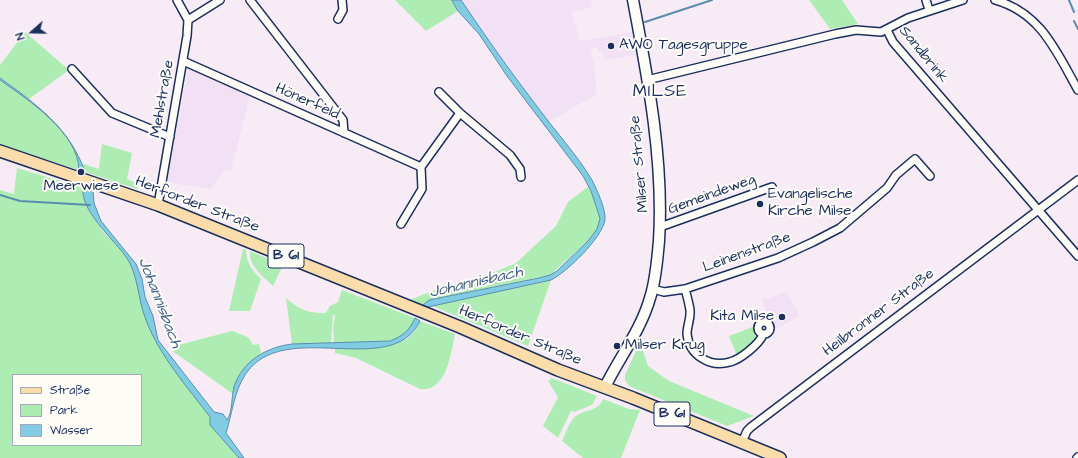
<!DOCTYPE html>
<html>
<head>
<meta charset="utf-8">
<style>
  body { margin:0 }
  #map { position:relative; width:1078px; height:458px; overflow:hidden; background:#f7ecf5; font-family:"Architects Daughter",sans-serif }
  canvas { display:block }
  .legend { position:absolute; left:12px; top:374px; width:130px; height:72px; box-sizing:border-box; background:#fdfcf7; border:1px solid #a3aaba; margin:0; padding:5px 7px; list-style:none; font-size:12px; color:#1b2f5e }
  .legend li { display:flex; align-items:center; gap:8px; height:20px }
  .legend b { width:20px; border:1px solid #a3aaba }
  .north { position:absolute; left:12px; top:12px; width:40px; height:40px; -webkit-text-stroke:3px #fdfcf7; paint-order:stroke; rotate:250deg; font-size:11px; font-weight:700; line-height:16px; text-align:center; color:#1b2f5e }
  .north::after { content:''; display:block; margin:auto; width:14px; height:18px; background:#1b2f5e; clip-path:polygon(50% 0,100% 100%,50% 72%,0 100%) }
</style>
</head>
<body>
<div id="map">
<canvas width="1078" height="458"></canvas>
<ul class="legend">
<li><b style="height:5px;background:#fbddab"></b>Straße</li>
<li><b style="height:11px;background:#adedb4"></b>Park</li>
<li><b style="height:11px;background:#82cce3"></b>Wasser</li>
</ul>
<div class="north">N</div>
</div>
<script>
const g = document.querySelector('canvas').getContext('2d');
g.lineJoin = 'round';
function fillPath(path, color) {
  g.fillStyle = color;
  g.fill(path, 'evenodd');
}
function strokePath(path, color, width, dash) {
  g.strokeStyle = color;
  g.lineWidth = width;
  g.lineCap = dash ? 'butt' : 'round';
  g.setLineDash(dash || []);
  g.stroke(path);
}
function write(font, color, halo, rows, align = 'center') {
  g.font = font + ' "Architects Daughter",sans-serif';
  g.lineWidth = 4;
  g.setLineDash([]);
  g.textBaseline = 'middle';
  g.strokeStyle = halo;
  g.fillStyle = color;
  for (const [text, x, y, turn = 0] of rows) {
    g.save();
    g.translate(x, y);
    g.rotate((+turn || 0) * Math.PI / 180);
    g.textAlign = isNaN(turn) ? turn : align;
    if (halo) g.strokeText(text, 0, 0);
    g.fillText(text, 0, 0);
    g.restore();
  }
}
const built = new Path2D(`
  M461,0H591L592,7L572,12L580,41L632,32L636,55L605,60L603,52H599L598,47L590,49L594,62L597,94L548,122Z
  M188,69L250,95L231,170L223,171L211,189L167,182Z
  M786,292L800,316L776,329L766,312L762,300Z`);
const green = new Path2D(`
  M395,0H452L458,11L426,31Z
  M809,0H842L858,24L830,29Z
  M25,32L69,70L29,99L0,78V65Z
  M0,80C28,101 78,132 79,170L0,145Z
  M102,144L132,153L127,179L138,184L137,189L85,172L81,163L99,169Z
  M17,168L83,188C81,201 98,226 107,236C113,242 121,248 126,256C141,282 142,314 157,341C171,369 194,390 209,416C212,420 212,426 215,430C221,440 232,448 239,458H0V190L14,194ZM13,375H141V445H13Z
  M589,186L598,212L600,219L597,229L588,241L550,275L429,300L423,305L410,300L437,289L495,272L516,263L556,226L568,202Z
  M243,249H246C246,263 252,270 261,279L250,311H229Z
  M250,251L283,265L273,286C264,277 248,266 250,251Z
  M551,280L528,346L430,305L540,283Z
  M342,290L415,318C413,322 412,327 409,330C396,347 354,343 334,343L333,329L335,315H333L331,343L292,344L286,298C300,310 308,313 326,313L330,306L338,302Z
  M420,321L455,334C451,354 446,393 420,389L356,358L335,353V348H374L407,339L416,330Z
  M753,327L757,341L737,356L729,336Z
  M232,331L248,337L253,345L259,344L261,353L240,373L233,394L171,350V347Z
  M640,342L648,366L669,381L754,416L727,426L629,386L625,380V375Z
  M552,378L597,396L592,405L574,412L571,411L558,438L543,426L558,397L548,381Z
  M603,399L629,409L640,410L621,458H583L562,441C565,434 568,425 573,419C582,408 598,413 603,399Z`);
const water = new Path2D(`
  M452,0H461C486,37 512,74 539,109C556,132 577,155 592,180C597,190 606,209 605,220C602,238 567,272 551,280L428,307L423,305L429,300L539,278L550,275L557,271L588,241L597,229L600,219L598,212L591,191L583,176L507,76L479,34L458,11Z
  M0,78C36,104 70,128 85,172L79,170C78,132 28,100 0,80Z
  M83,188L93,191L94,203L101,221L136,264L142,279L145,297L153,316L158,340L214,412L223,414L227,420C233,411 231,398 234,387C242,361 267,347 292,344L390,341C403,336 409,331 415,318L420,321C391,381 283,316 245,375C234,392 232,414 226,433L244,458H239L210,425V417C188,388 159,355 146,320C137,298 139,273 124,254C112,238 80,210 83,188Z`);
const stream = new Path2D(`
  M1069,0L1074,12
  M1074,21L1078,29
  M645,22L712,0
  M0,195L20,201L90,205`);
const street = new Path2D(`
  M250,0L343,120L344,133
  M926,0L929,10
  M995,0C1041,13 1056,51 1078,90
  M338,19L343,10L342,0
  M188,20L220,0
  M887,30L893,42L1078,256
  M183,61L421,167
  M72,69L112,113L170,137
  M647,80L835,34L856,30L881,32L908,18L963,0
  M439,92L460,113L510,155L520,169L521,177
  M158,205L187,36L188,20L177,0
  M401,224L422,189L421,167L460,113
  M660,227L772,187
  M653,289L664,292L685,289L778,258L813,242L840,228L887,188L896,175L915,159L930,176
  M685,289C687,296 689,303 690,310C691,318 687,326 687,334C689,355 710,368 730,362C741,359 758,345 763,335
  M758 328a6 6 0 1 1 12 0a6 6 0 1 1-12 0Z
  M742,442L747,431L751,427L1078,180
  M1077,458L1078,457`);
const secondary = new Path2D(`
  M605,387C619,358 641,330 650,298C656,280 657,261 659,241C664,161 648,79 633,0`);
const primary = new Path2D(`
  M0,151L158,205L460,327L558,370L633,398L780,458`);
const markers = [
  [611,46,4,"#1b2f5e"],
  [81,172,4,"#1b2f5e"],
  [760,204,4,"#1b2f5e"],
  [782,317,4,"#1b2f5e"],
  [617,346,4,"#1b2f5e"]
];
const shields = [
  [286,256,36],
  [672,414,36]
];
const shieldNames = [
  ["B 61",286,256],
  ["B 61",672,414]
];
const poiNames = [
  ["AWO Tagesgruppe",619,46],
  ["Meerwiese",81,187,"center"],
  ["Evangelische",768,195],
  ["Kirche Milse",768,212],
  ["Kita Milse",774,317,"right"],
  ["Milser Krug",625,346]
];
const streetNames = [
  ["Sandbrink",923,55,51],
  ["Mehlstraße",163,99,-80],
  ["Hönerfeld",307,102,24],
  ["Milser Straße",640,164,-95],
  ["Gemeindeweg",712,195,-20],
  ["Herforder Straße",197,205,21],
  ["Leinenstraße",747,253,-20],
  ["Heilbronner Straße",879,313,-37],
  ["Herforder Straße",520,336,23]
];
const waterNames = [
  ["Johannisbach",476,283,-13],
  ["Johannisbach",159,303,69]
];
const quarterNames = [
  ["MILSE",660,92]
];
fillPath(built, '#f2e0f4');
fillPath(green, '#adedb4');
fillPath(water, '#82cce3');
strokePath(water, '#598dae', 1);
strokePath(stream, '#598dae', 2);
strokePath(street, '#1b2f5e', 10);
strokePath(secondary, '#1b2f5e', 13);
strokePath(primary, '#1b2f5e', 14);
strokePath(street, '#fdfcf7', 7);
strokePath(secondary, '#fdfcf7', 10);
strokePath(primary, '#fbddab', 11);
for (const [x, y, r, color] of markers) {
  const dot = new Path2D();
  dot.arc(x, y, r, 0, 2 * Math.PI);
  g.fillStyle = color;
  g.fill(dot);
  strokePath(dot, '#fdfcf7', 1.5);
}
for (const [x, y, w] of shields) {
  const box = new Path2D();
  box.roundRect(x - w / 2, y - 12, w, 24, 3);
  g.fillStyle = '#fdfcf7';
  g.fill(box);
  strokePath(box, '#1b2f5e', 1);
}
write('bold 14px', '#1b2f5e', null, shieldNames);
write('15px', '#1b2f5e', '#fdfcf7', poiNames, 'left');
write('15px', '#1b2f5e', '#fdfcf7', streetNames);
write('italic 16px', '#3a5e86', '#fdfcf7', waterNames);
g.letterSpacing = '1px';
write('17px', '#1b2f5e', '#fdfcf7', quarterNames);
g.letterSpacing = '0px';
</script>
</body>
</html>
